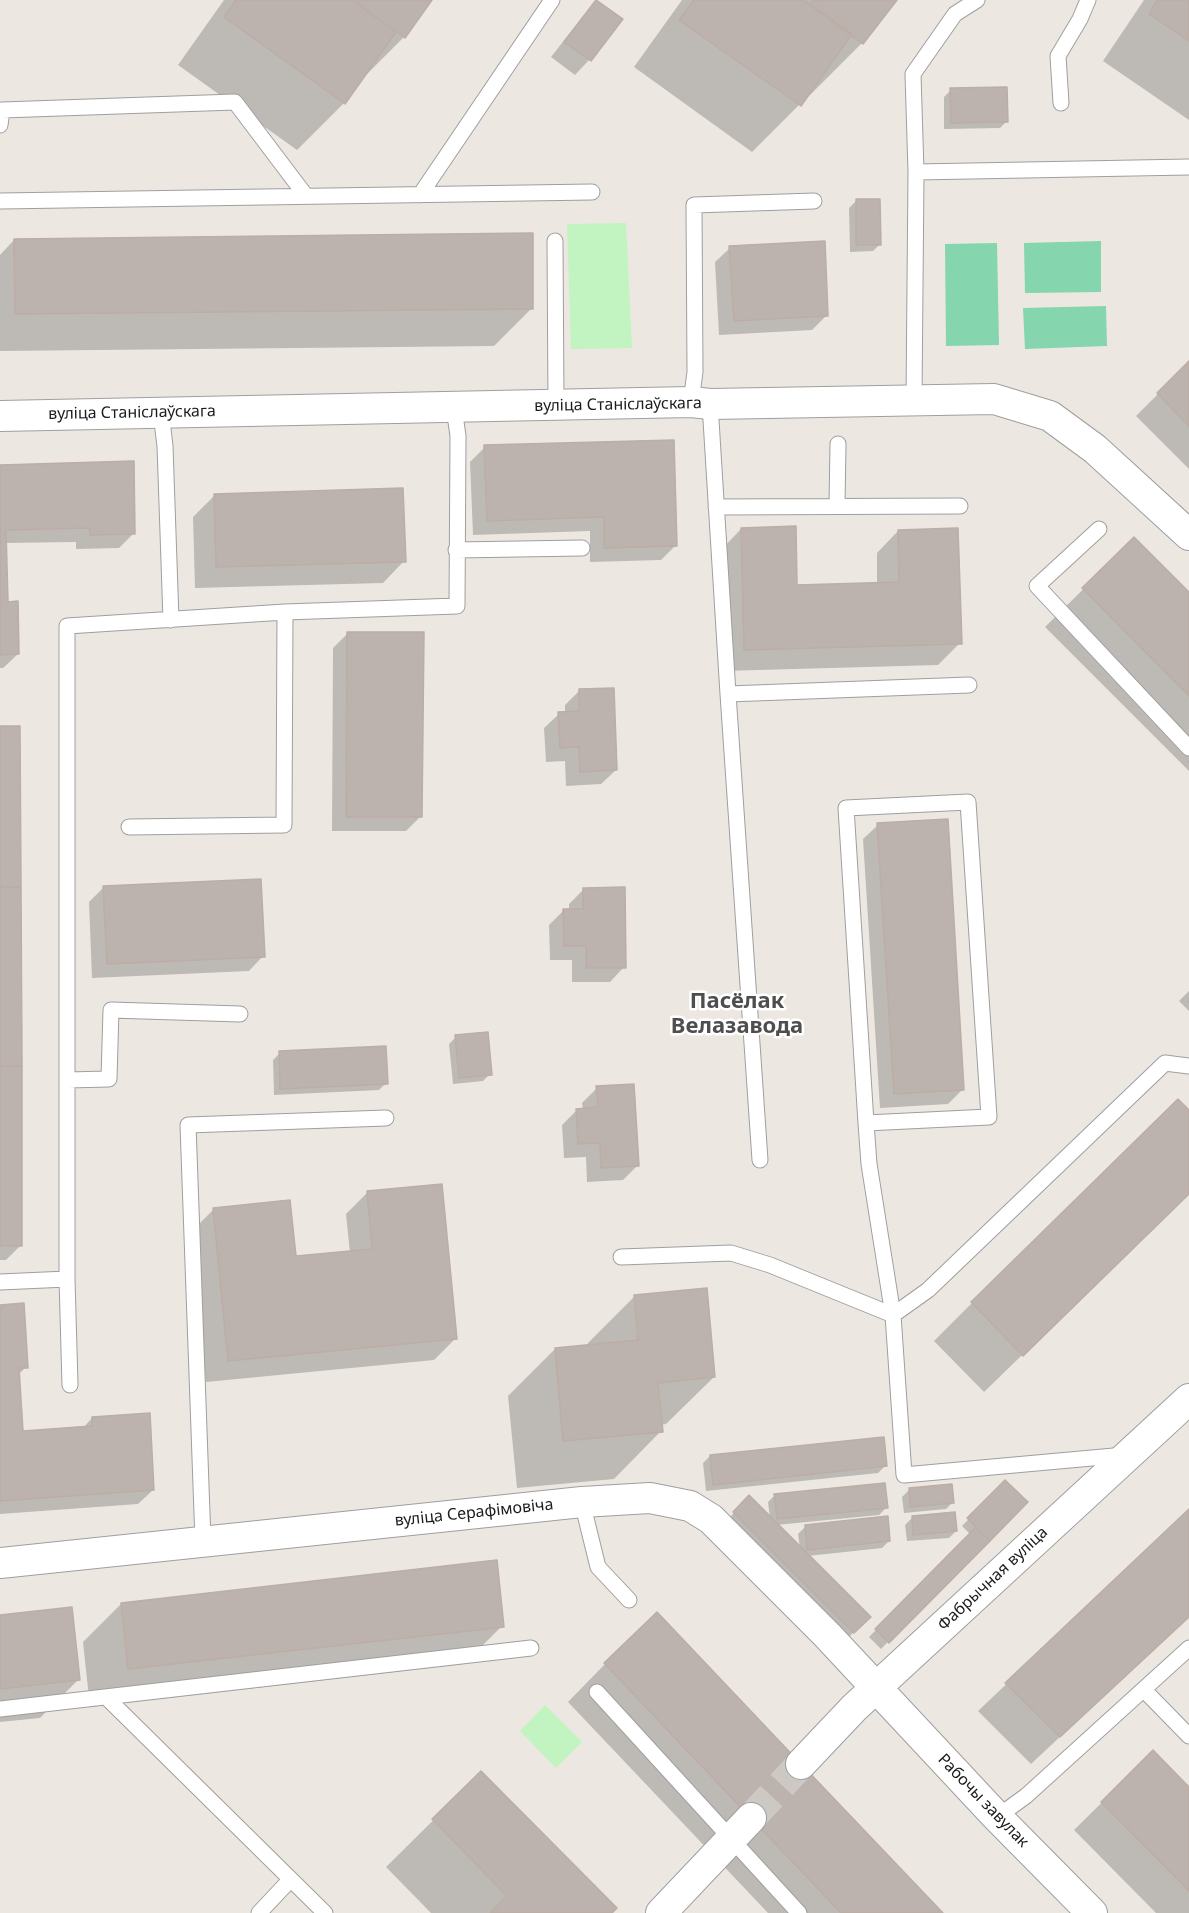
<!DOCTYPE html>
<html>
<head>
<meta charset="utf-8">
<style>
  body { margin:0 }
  canvas { display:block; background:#ece7e1 }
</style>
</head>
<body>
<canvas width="1189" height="1913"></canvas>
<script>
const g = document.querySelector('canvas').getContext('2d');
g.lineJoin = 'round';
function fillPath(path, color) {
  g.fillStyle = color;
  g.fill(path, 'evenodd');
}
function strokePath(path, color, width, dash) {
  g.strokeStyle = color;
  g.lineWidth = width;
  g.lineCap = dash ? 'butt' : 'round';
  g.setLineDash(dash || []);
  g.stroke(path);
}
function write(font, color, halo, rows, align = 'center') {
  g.font = font + ' "Noto Sans",sans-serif';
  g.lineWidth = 5;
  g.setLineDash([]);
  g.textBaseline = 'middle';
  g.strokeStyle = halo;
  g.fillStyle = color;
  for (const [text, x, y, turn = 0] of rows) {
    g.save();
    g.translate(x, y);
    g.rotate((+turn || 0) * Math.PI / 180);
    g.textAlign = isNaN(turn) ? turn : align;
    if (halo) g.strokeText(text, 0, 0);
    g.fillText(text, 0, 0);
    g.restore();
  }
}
const park = new Path2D(`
  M626,223L632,348L571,349L567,224Z
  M545,1705L582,1742L556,1768L520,1731Z`);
const pitch = new Path2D(`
  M1101,241V292L1025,293L1024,243Z
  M997,243L999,345L946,346L945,244Z
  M1106,306L1107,346L1025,349L1023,308Z`);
const shadow = new Path2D(`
  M224,0H430L404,37L359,82L344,103L297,150L178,65Z
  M682,0H894L862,43L810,95L808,94L799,105L752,152L634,67Z
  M1144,0H1189V120L1103,61Z
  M597,1L621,19L589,60L575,75L551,57L583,16Z
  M951,90L1007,121L1000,128L944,129V97Z
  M856,201L880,244L873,251L850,252L849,208Z
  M14,240L532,308L494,346L0,351V255Z
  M730,248L827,315L812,330L719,335L715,262Z
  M1189,363V469L1136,416Z
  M485,447L676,545L661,560L590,562V531L473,535L470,462Z
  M0,467L134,533L119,548L76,549V542L5,543L6,603L18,654L3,668H0Z
  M215,495L404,561L383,583L195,588L193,517Z
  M741,529L796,587L877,584V553L898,531L960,643L938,665L723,671L720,551Z
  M1134,539L1189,594V771L1045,627Z
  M348,633L421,816L406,831H332L333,648Z
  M580,690L616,770L601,784L566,786L565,761L546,762L544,728L559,714L565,713V705Z
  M0,727L21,1245L6,1260H0Z
  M878,825L963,1089L948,1104L880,1108L863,839Z
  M103,888L263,956L249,971L92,978L89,902Z
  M584,889L624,967L610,982H572V960H550L549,925L564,910H569V904Z
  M1189,991V1011L1179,1001Z
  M456,1037L490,1074L483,1081L453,1084L449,1044Z
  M280,1053L386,1083L379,1090L274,1095L273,1060Z
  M597,1088L638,1165L623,1180L587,1182L586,1157L564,1158L562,1125L577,1110H583L582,1103Z
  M1189,1112V1193L984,1392L934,1341L972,1303Z
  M368,1192L455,1339L434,1360L206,1382L192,1231L214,1209L295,1258L350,1253L346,1214Z
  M635,1296L714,1377L666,1424L661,1425V1431L614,1479L517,1488L508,1396L555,1349L588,1346V1343Z
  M0,1306L26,1367L18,1375L22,1432L83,1428L92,1418L153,1490L138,1504L0,1514Z
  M710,1456L885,1466L878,1473L706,1491L703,1463Z
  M1005,1482L1025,1502L881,1649L869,1637L970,1534L962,1526Z
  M909,1490L953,1502L946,1509L904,1513L902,1497Z
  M775,1495L886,1508L879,1515L776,1525L800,1548L798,1534L805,1527L889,1541L882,1548L808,1556L869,1617L847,1639L727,1520L749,1498L770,1518L768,1502Z
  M1189,1511V1616L1031,1764L978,1711Z
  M912,1518L956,1531L949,1538L907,1541L905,1525Z
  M121,1604L502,1626L464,1664L90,1707L83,1642Z
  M0,1617L78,1680L40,1718L0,1722Z
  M605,1664L941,1913H768L568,1702Z
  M1153,1752L1189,1789V1913H1156L1074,1830Z
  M481,1773L610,1913H431L386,1867Z`);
const building = new Path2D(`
  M236,0H352L396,32L345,104L224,17Z
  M356,0H432L405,38L355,2Z
  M596,0L623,19L591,61L564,42Z
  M694,0H804L852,34L801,106L679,20Z
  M813,0H897L863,44L810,5Z
  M1157,0H1189V41L1149,14Z
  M1007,87L1008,122L951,123L950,88Z
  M856,199H880L881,245H856Z
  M533,233V309L15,314L14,239Z
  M825,241L828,316L734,321L729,246Z
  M1189,361V426L1157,393Z
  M674,440L677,546L604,548V517L487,521L484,445Z
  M134,461L135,534L90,535V528L6,530L8,602L18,601L19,654L0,655V465Z
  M403,488L406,562L216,567L214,494Z
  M796,526L797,585L899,582L898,530L958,528L962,644L744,650L741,528Z
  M1134,537L1189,592V696L1082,588Z
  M347,632H424L422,817H346Z
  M614,688L617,770L580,772L579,747L560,748L558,712L579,711V689Z
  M0,726H20L21,887H0Z
  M948,819L964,1090L894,1094L877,823Z
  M261,879L265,957L107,964L103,886Z
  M0,887H21L22,1066H0Z
  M625,887L626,968H586V946H564L563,909H583V888Z
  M488,1032L492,1075L459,1078L455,1035Z
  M386,1046L388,1084L280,1089L279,1051Z
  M0,1066H22V1246H0Z
  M634,1084L639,1166L601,1168L600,1143L578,1144L576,1109L598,1107L596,1086Z
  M1178,1099L1189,1110V1194L1023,1356L971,1302Z
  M442,1184L457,1339L228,1361L213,1208L290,1200L296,1256L372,1249L367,1191Z
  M707,1288L715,1377L658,1383L663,1432L563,1441L555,1348L638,1340L634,1295Z
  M24,1303L28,1368H19L23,1431L92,1426V1417L150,1413L154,1490L0,1501V1305Z
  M884,1437L887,1466L713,1485L710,1455Z
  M1005,1480L1028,1502L990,1541L967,1518Z
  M885,1483L888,1508L777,1519L774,1494Z
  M952,1484L954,1503L910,1507L909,1488Z
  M749,1495L871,1617L854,1633L733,1512Z
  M1189,1509V1617L1060,1737L1005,1683Z
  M955,1512L957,1531L913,1535L912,1516Z
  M888,1516L890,1541L807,1550L805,1525Z
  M976,1527L990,1541L889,1643L875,1629Z
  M497,1560L504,1627L128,1669L121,1603Z
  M72,1607L80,1680L0,1689V1615Z
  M657,1612L801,1764L943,1913H841L604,1663Z
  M1153,1750L1189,1787V1891L1101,1802Z
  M481,1771L617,1908L612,1913H490L507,1896L432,1819Z`);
const minorTunnel = new Path2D(`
  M751,1818L801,1764`);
const service = new Path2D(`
  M1061,103L1058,56L1080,19L1088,0
  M0,125L2,110L235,102L306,196
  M916,172L1189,167
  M420,195L552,0
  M0,201L592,192
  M555,241L556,406
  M914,400L916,172L913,74L955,14L977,0
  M691,402L695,372L694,205L814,201
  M710,404L728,694L760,1160
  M161,413L165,446L171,620
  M837,506L838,444
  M716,507L960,506
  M1099,529L1037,586L1189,748
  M456,550L582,548
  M728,694L969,685
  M129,827L284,825L285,612
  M67,1080L109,1079L111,1010L240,1014
  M866,1123L989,1117L968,802L846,808L866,1123L869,1164L893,1315L904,1475L1125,1455
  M621,1257L731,1253L770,1265L893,1315L928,1290L1165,1063L1189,1066
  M0,1282L67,1279
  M70,1385L67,1279V626L285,612L457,606L458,436L454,408
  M582,1502L598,1567L629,1600
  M203,1541L188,1125L386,1118
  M1144,1690L1189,1736
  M597,1692L799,1913
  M107,1698L325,1913
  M0,1709L531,1648
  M997,1817L1026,1796L1189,1648
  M259,1913L290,1880`);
const minor = new Path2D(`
  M0,416L691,402L710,404L994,399L1050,416L1095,449L1189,535
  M0,1563L582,1502L650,1498L690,1506L711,1519L827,1635L997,1817L1092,1913
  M801,1764L854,1708L1189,1399
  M661,1913L751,1818`);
const streetNames = [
  ["вуліца Станіслаўскага",618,405,-1],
  ["вуліца Станіслаўскага",132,413,-1],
  ["вуліца Серафімовіча",474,1513,-6],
  ["Фабрычная вуліца",993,1579,-43],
  ["Рабочы завулак",983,1801,46]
];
const districtNames = [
  ["Пасёлак",737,1002],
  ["Велазавода",737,1027]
];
fillPath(park, '#c1f4c0');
fillPath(pitch, '#85d5af');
fillPath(shadow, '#0003');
fillPath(building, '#bcb3ae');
strokePath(building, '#bcada5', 1.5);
strokePath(minorTunnel, '#cdc8c3', 30, [30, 15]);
strokePath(service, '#9f9f9f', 17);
strokePath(minor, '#9f9f9f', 32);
strokePath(service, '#fff', 15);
strokePath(minor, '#fff', 30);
write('16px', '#1b1b1b', '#fff', streetNames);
write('bold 22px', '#4e4e4e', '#fff', districtNames);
</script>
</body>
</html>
